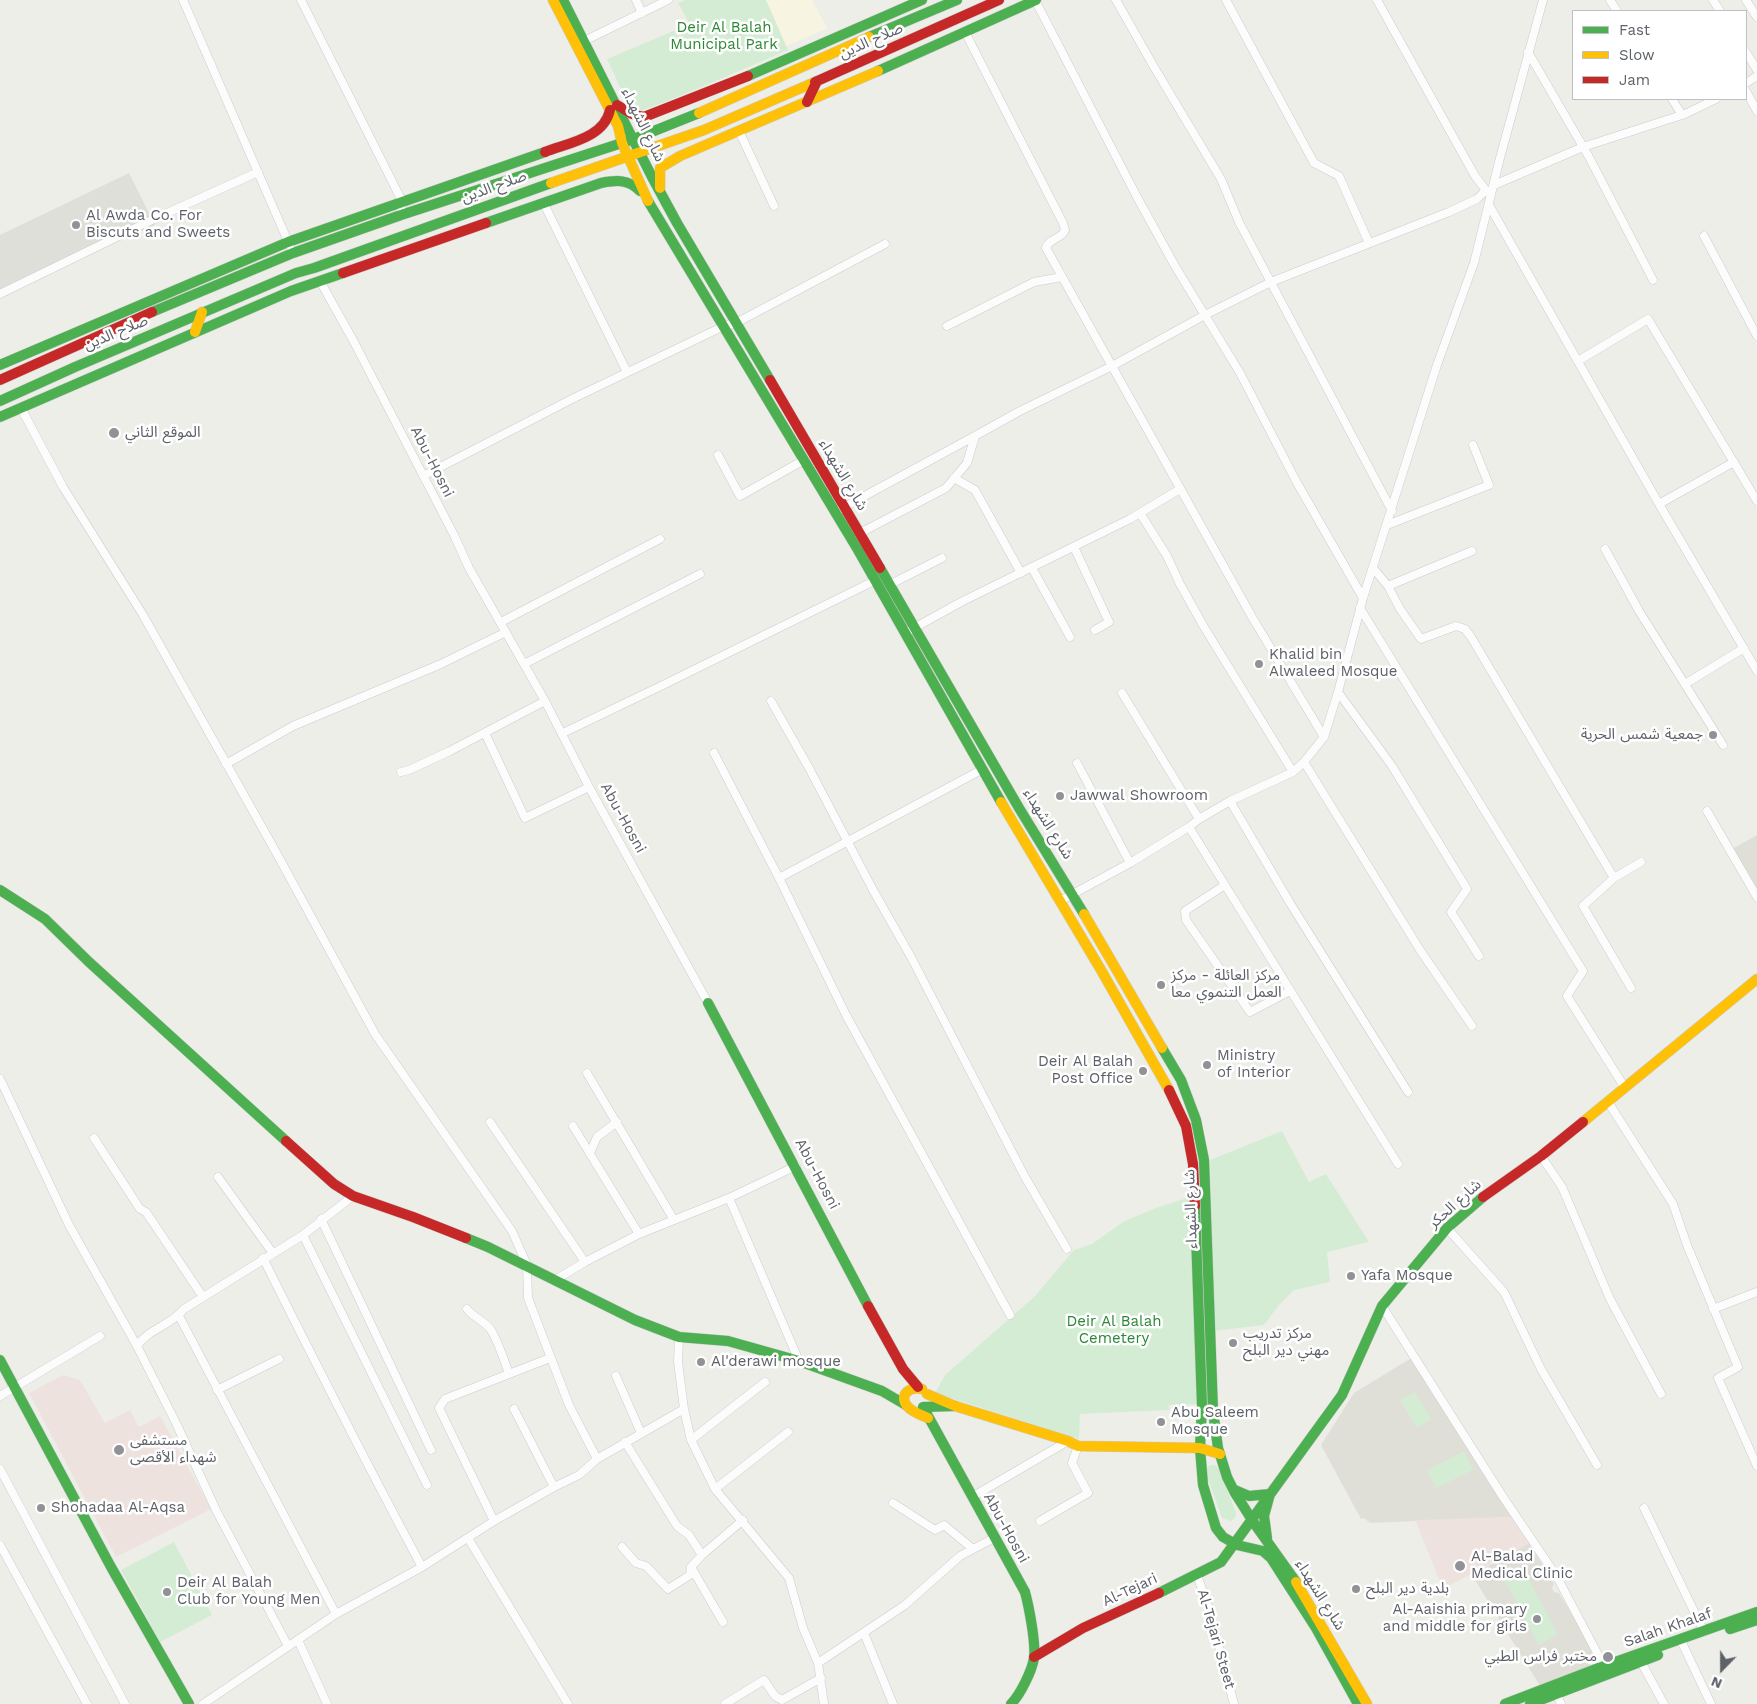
<!DOCTYPE html>
<html>
<head>
<meta charset="utf-8">
<style>
  body { margin:0 }
  #map { position:relative; width:1757px; height:1704px; overflow:hidden; background:#eeeee9; font-family:"Work Sans",sans-serif }
  canvas { display:block }
  .legend { position:absolute; left:1572px; top:10px; width:175px; height:90px; box-sizing:border-box; background:#fff; border:1px solid #bec0c3; margin:0; padding:6px 9px; list-style:none; font-size:15px; color:#5d6168 }
  .legend li { display:flex; align-items:center; gap:10px; height:25px }
  .legend b { width:25px; border:1px solid #bec0c3 }
  .north { position:absolute; left:1697px; top:1644px; width:50px; height:50px; -webkit-text-stroke:4px #fff; paint-order:stroke; rotate:202deg; font-size:14px; font-weight:700; line-height:20px; text-align:center; color:#5d6168 }
  .north::after { content:''; display:block; margin:auto; width:18px; height:22px; background:#5d6168; clip-path:polygon(50% 0,100% 100%,50% 72%,0 100%) }
</style>
</head>
<body>
<div id="map">
<canvas width="1757" height="1704"></canvas>
<ul class="legend">
<li><b style="height:6px;background:#4caf50"></b>Fast</li>
<li><b style="height:6px;background:#ffc107"></b>Slow</li>
<li><b style="height:6px;background:#c62828"></b>Jam</li>
</ul>
<div class="north">N</div>
</div>
<script>
const g = document.querySelector('canvas').getContext('2d');
g.lineJoin = 'round';
function fillPath(path, color) {
  g.fillStyle = color;
  g.fill(path, 'evenodd');
}
function strokePath(path, color, width, dash) {
  g.strokeStyle = color;
  g.lineWidth = width;
  g.lineCap = dash ? 'butt' : 'round';
  g.setLineDash(dash || []);
  g.stroke(path);
}
function write(font, color, halo, rows, align = 'center') {
  g.font = font + ' "Work Sans","Noto Sans Arabic",sans-serif';
  g.lineWidth = 5;
  g.setLineDash([]);
  g.textBaseline = 'middle';
  g.strokeStyle = halo;
  g.fillStyle = color;
  for (const [text, x, y, turn = 0] of rows) {
    g.save();
    g.translate(x, y);
    g.rotate((+turn || 0) * Math.PI / 180);
    g.textAlign = isNaN(turn) ? turn : align;
    if (halo) g.strokeText(text, 0, 0);
    g.fillText(text, 0, 0);
    g.restore();
  }
}
const commercial = new Path2D(`
  M766,0H812L827,28L785,47Z`);
const industrial = new Path2D(`
  M129,173L155,225L0,294V235Z`);
const education = new Path2D(`
  M1757,835V890L1732,849Z
  M1413,1357L1513,1517L1370,1523L1364,1518L1361,1519L1321,1445L1354,1393Z
  M1529,1543L1554,1584L1552,1588L1554,1592L1559,1593L1591,1646L1592,1652L1589,1669L1540,1686L1472,1575Z`);
const medical = new Path2D(`
  M63,1375L80,1380L105,1423L130,1410L139,1427L160,1416L211,1509L116,1557L29,1393Z
  M1513,1517L1529,1543L1443,1589L1415,1520Z`);
const green = new Path2D(`
  M685,0H766L788,50L690,92L644,110H637L629,106L607,59L690,24L678,3Z
  M1282,1131L1309,1182L1326,1174L1369,1242L1327,1252L1330,1282L1294,1290L1279,1305L1264,1325L1213,1331L1210,1160Z
  M1193,1196L1199,1404L1169,1405V1410L1080,1414L1079,1439L935,1393L945,1375L1034,1297L1074,1250L1092,1244L1123,1222L1153,1209Z
  M1415,1392L1431,1419L1417,1428L1400,1400Z
  M1464,1451L1473,1470L1436,1488L1427,1470Z
  M1210,1465H1215L1219,1468L1236,1513L1235,1518L1231,1521L1222,1518L1206,1473L1207,1468Z
  M174,1542L212,1615L160,1642L121,1570Z
  M1523,1569L1558,1634L1539,1645L1504,1579Z`);
const street = new Path2D(`
  M183,0L290,246
  M301,0L402,201L401,215
  M636,0L642,13
  M1035,0L1137,197L1175,266L1240,373L1296,481L1363,598
  M1116,0L1154,67L1221,179L1239,222L1392,511
  M1226,0L1314,163L1339,176L1369,243
  M1377,0L1475,176L1488,193
  M1610,0L1617,11
  M1713,0L1720,11
  M1746,0L1757,17
  M965,32L1063,223L1065,230C1062,239 1049,238 1046,248L1252,617L1324,737
  M580,43L668,0
  M1528,52L1589,157L1653,280
  M1746,52L1757,70
  M1746,83L1757,76
  M1746,91L1757,111
  M1672,99L1682,115
  M739,131L774,206
  M1494,185L1583,147L1685,114L1716,99
  M544,204L627,372
  M1489,205L1659,504L1757,671
  M1704,236L1757,336
  M320,281L354,342L454,535L469,568L545,701L589,787L708,1003
  M0,294L156,218L258,172
  M947,326L1034,282L1062,277
  M1578,361L1648,319L1757,501
  M21,408L63,487L143,615L277,854L375,1034L512,1231L527,1265L528,1298L569,1405L597,1459
  M718,455L740,496L804,460
  M423,476L572,399L724,326L736,323L885,244
  M954,478L975,490L1021,573
  M1659,504L1734,462
  M835,512L975,436
  M1140,513L1167,556L1180,584L1204,627L1293,772
  M1387,525L1489,485L1473,445
  M860,533L946,488L967,463L975,436L1018,412L1112,366L1205,315L1271,282L1449,212L1477,199L1485,191
  M1074,547L1109,622L1095,630
  M1605,549L1639,611L1723,745
  M1032,568L1070,637
  M1373,568L1388,586L1400,609L1421,639L1456,626L1465,629L1471,637L1614,878L1583,906L1631,988
  M889,585L942,558
  M1388,586L1472,551
  M1360,608L1583,971L1567,996L1625,1088
  M501,622L660,539
  M905,633L963,601L1130,519L1180,489
  M524,664L700,574
  M1685,684L1744,648
  M1338,692L1392,766L1467,889L1451,912L1479,956
  M1122,693L1199,819
  M771,701L809,768L873,890L911,957L1025,1177L1067,1249
  M485,733L525,818L589,787
  M563,733L665,684L874,581
  M714,753L779,878L846,1015L1010,1315
  M1304,762L1420,950L1472,1026
  M1077,763L1130,863
  M226,764L293,726L441,664L506,632
  M401,772L409,770L450,751L545,701
  M1230,801L1290,903L1408,1092
  M1707,811L1757,897
  M1189,827L1398,1164
  M779,878L983,769
  M1614,878L1641,862
  M1225,885L1185,911L1186,920L1250,1012L1290,991
  M1060,901L1130,863L1189,827L1199,819L1230,801L1293,772L1304,762L1324,737L1338,692L1363,598L1437,365L1474,263L1500,158L1543,0
  M587,1073L674,1220
  M0,1079L69,1225L137,1346L176,1423L216,1510L288,1646
  M1608,1102L1673,1204L1687,1245L1738,1367L1718,1378L1757,1466
  M490,1122L585,1262
  M573,1126L639,1234
  M94,1138L140,1209L146,1212L203,1297
  M590,1153L597,1137L617,1122
  M1541,1156L1562,1187L1610,1299L1661,1394
  M218,1177L272,1252
  M729,1198L799,1361
  M321,1219L431,1450
  M1447,1228L1504,1292L1541,1369L1597,1465
  M303,1235L427,1485
  M263,1258C315,1362 367,1465 422,1567
  M555,1280L585,1262L639,1234L729,1198L796,1166
  M1382,1306L1503,1497L1557,1577L1604,1666
  M467,1309C474,1318 485,1321 491,1330C499,1343 504,1360 509,1374
  M1713,1309L1757,1292
  M179,1316L336,1614
  M679,1337L678,1362L684,1409L691,1440L715,1489L789,1578L803,1628L818,1663L824,1704
  M137,1346C148,1329 172,1325 184,1309L303,1235L353,1196
  M616,1376L641,1433
  M217,1390L279,1359
  M0,1396L100,1336
  M514,1409L554,1487
  M691,1440L765,1382
  M625,1442L677,1526L689,1535L702,1555
  M0,1469L125,1704
  M715,1489L788,1432
  M972,1497L1068,1441
  M893,1503L935,1530L944,1525L973,1549
  M1644,1508L1704,1632
  M494,1521L439,1408L445,1399L550,1358
  M1040,1521L1088,1493L1072,1463L1078,1446
  M468,1538L568,1704
  M0,1545L87,1704
  M622,1547L636,1563L646,1566L668,1589L690,1575L691,1567L702,1555L743,1520
  M691,1567L723,1622
  M1197,1575L1209,1609L1234,1704
  M864,1633L893,1704
  M298,1640L327,1704
  M1683,1645L1711,1704
  M1641,1662L1664,1704
  M818,1663L905,1605L960,1556L994,1538
  M1557,1695L1561,1704
  M203,1704L336,1614L422,1567L494,1521L554,1487L579,1475L597,1459L684,1409
  M725,1704L764,1680L775,1696L782,1700L821,1678`);
const fast = new Path2D(`
  M563,0L652,177L677,223L770,380
  M869,37L957,0
  M878,71L1036,0
  M748,76L922,0
  M648,201L858,550L1001,802
  M486,223L601,183C617,180 628,179 640,191
  M152,312L293,253L401,215L634,139L699,113
  M0,365L288,242L545,152
  M0,401L75,367L296,273L314,268L551,183
  M0,417L291,291L343,273
  M880,568L1019,808L1084,914
  M0,890L45,919L89,962L286,1141
  M708,1003L868,1306
  M1162,1048L1181,1080L1196,1120L1204,1160L1213,1411L1218,1448L1227,1477L1235,1493L1254,1523L1296,1582
  M1195,1206L1202,1406L1200,1448L1203,1485L1216,1528L1223,1537L1237,1545L1263,1551L1271,1558L1316,1628L1358,1704
  M466,1238L488,1247L635,1320L679,1337L728,1341L799,1361L882,1391L906,1405
  M0,1360L111,1567L189,1704
  M955,1406L923,1407L1025,1592C1029,1607 1036,1643 1034,1658C1032,1671 1020,1695 1011,1704
  M1235,1490L1249,1496L1270,1494L1264,1516L1267,1538
  M1159,1593L1221,1562L1342,1395L1382,1306L1447,1228L1483,1197
  M1730,1629L1757,1620
  M1505,1704L1604,1666L1757,1612
  M1530,1704L1658,1655`);
const slow = new Path2D(`
  M553,0L618,126L622,143L648,201
  M699,113L869,37
  M551,183L704,130L815,82
  M660,188V168L680,156L878,71
  M195,332L202,312
  M1001,802L1101,970L1169,1090
  M1084,914L1162,1048
  M1583,1122L1757,979
  M922,1389C911,1386 898,1394 907,1406C912,1412 921,1415 928,1418
  M927,1394L955,1406L1068,1441L1078,1446L1200,1448L1220,1454
  M1296,1582L1367,1704`);
const jam = new Path2D(`
  M815,82L999,0
  M807,102L817,81
  M617,105L632,114L644,117L748,76
  M545,152C568,143 604,138 610,110
  M343,273L486,223
  M0,380L152,312
  M770,380L880,568
  M1169,1090L1186,1126L1193,1164L1195,1206
  M286,1141L334,1184L353,1196L413,1217L466,1238
  M1483,1197L1541,1156L1583,1122
  M868,1306L903,1369L918,1387
  M1034,1657L1083,1628L1159,1593`);
const markers = [
  [76,225,5,"#909295"],
  [114,433,6,"#909295"],
  [1259,664,5,"#909295"],
  [1713,735,5,"#909295"],
  [1060,796,5,"#909295"],
  [1161,985,5,"#909295"],
  [1207,1065,5,"#909295"],
  [1143,1071,5,"#909295"],
  [1351,1276,5,"#909295"],
  [1233,1343,5,"#909295"],
  [701,1362,5,"#909295"],
  [1161,1422,5,"#909295"],
  [119,1450,6,"#909295"],
  [41,1508,5,"#909295"],
  [1460,1566,6,"#909295"],
  [1356,1589,5,"#909295"],
  [167,1592,5,"#909295"],
  [1537,1619,5,"#909295"],
  [1608,1657,6,"#909295"]
];
const parkNames = [
  ["Deir Al Balah",724,28],
  ["Municipal Park",724,45],
  ["Deir Al Balah",1114,1322],
  ["Cemetery",1114,1339]
];
const streetNames = [
  ["صلاح الدين",871,41,-24],
  ["شارع الشهداء",643,125,64],
  ["صلاح الدين",494,187,-20],
  ["صلاح الدين",116,333,-23],
  ["Abu-Hosni",432,462,63],
  ["شارع الشهداء",843,475,59],
  ["Abu-Hosni",623,818,61],
  ["شارع الشهداء",1048,824,58],
  ["Abu-Hosni",817,1174,62],
  ["شارع الحكر",1455,1204,-42],
  ["شارع الشهداء",1191,1209,-92],
  ["Abu-Hosni",1006,1528,61],
  ["Al-Tejari",1130,1590,-25],
  ["شارع الشهداء",1320,1595,58],
  ["Salah Khalaf",1668,1628,-19],
  ["Al-Tejari Steet",1216,1639,74]
];
const poiNames = [
  ["Al Awda Co. For",86,216],
  ["Biscuts and Sweets",86,233],
  ["الموقع الثاني",125,433],
  ["Khalid bin",1269,655],
  ["Alwaleed Mosque",1269,672],
  ["جمعية شمس الحرية",1703,735,"right"],
  ["Jawwal Showroom",1070,796],
  ["مركز العائلة - مركز",1171,976],
  ["العمل التنموي معا",1171,993],
  ["Ministry",1217,1056],
  ["of Interior",1217,1073],
  ["Deir Al Balah",1133,1062,"right"],
  ["Post Office",1133,1079,"right"],
  ["Yafa Mosque",1361,1276],
  ["مركز تدريب",1243,1334],
  ["مهني دير البلح",1243,1351],
  ["Al'derawi mosque",711,1362],
  ["Abu Saleem",1171,1413],
  ["Mosque",1171,1430],
  ["مستشفى",130,1441],
  ["شهداء الأقصى",130,1458],
  ["Shohadaa Al-Aqsa",51,1508],
  ["Al-Balad",1471,1557],
  ["Medical Clinic",1471,1574],
  ["Deir Al Balah",177,1583],
  ["Club for Young Men",177,1600],
  ["بلدية دير البلح",1366,1589],
  ["Al-Aaishia primary",1527,1610,"right"],
  ["and middle for girls",1527,1627,"right"],
  ["مختبر فراس الطبي",1597,1657,"right"]
];
fillPath(commercial, '#f7f4e2');
fillPath(industrial, '#dfdfda');
fillPath(education, '#dfded7');
fillPath(medical, '#eee2de');
fillPath(green, '#d5ecd4');
strokePath(street, '#cbcccb', 9);
strokePath(fast, '#cacbcb', 11);
strokePath(slow, '#cacbcb', 11);
strokePath(jam, '#cacbcb', 11);
strokePath(street, '#fcfcfc', 8);
strokePath(fast, '#4caf50', 10);
strokePath(slow, '#ffc107', 10);
strokePath(jam, '#c62828', 10);
for (const [x, y, r, color] of markers) {
  const dot = new Path2D();
  dot.arc(x, y, r, 0, 2 * Math.PI);
  g.fillStyle = color;
  g.fill(dot);
  strokePath(dot, '#fff', 2);
}
write('15px', '#2e8737', '#fff', parkNames);
write('15px', '#5d6168', '#fff', streetNames);
write('15px', '#5d6168', '#fff', poiNames, 'left');
</script>
</body>
</html>
